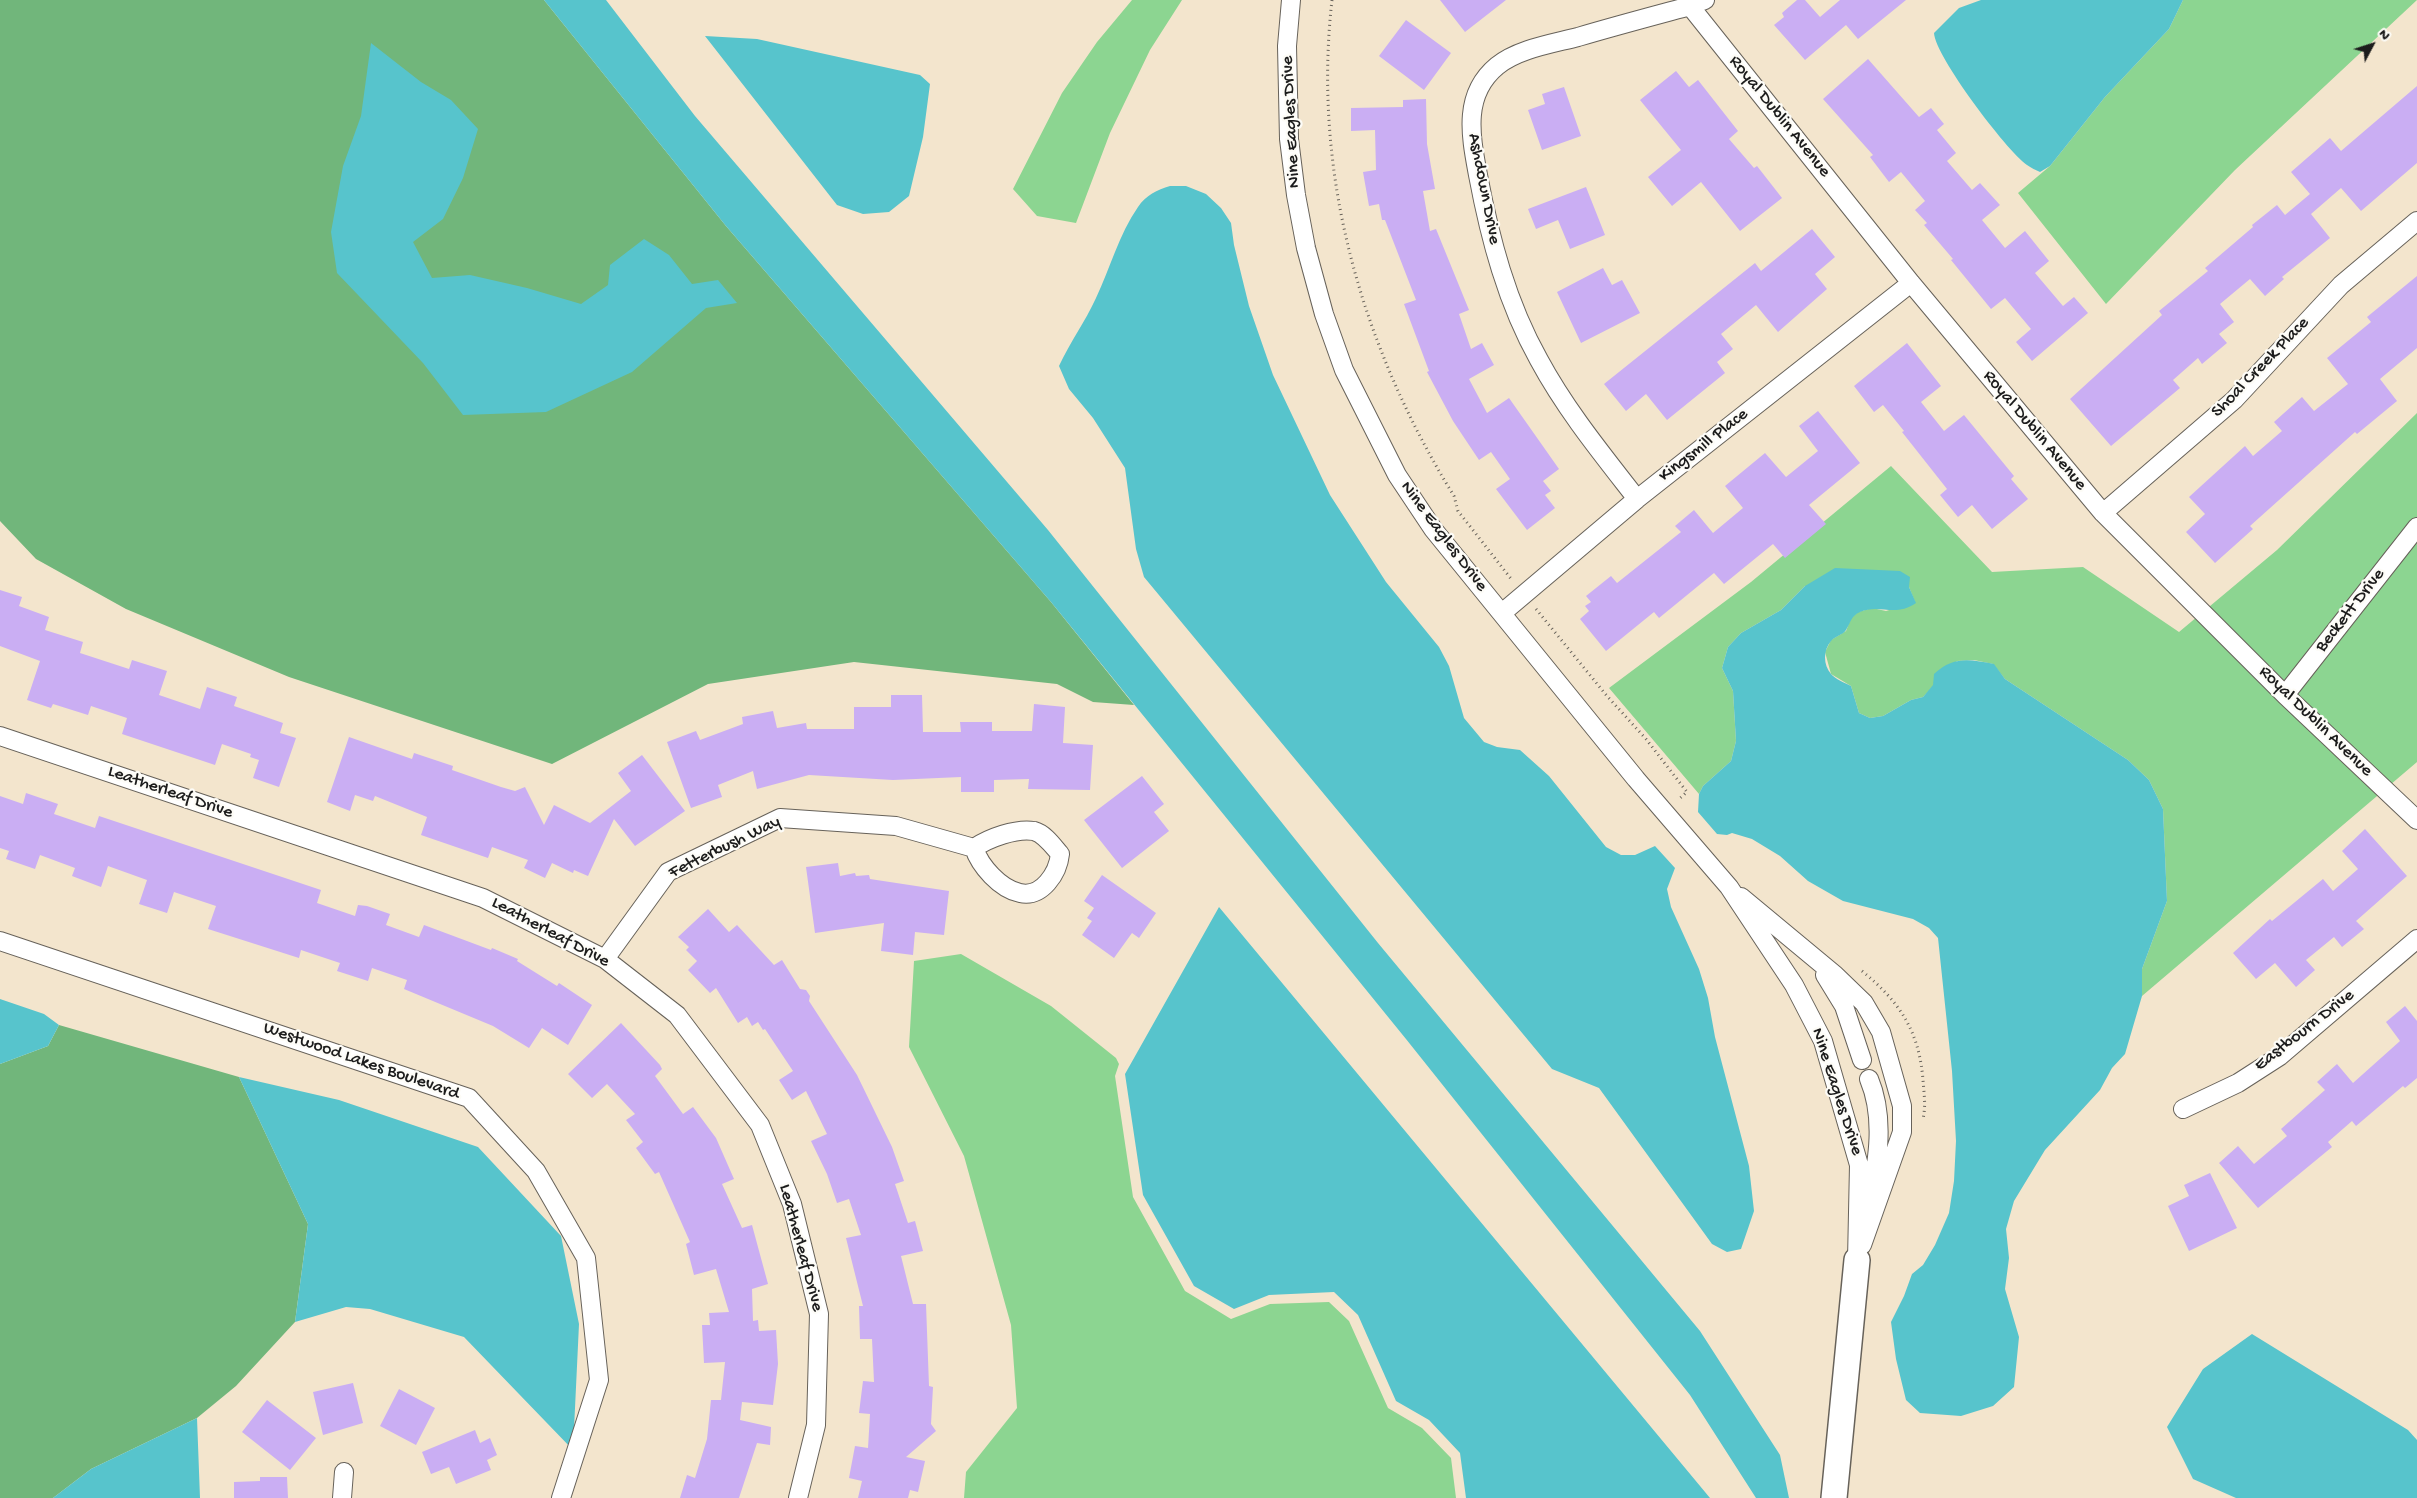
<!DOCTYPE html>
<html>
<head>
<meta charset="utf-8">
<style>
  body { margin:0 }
  #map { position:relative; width:2417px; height:1498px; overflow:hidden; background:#f3e5cd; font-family:"Gochi Hand",sans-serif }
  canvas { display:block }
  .north { position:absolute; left:2347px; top:20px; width:50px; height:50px; -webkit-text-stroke:4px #fdfcf7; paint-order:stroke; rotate:50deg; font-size:14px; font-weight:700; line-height:20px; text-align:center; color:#1c1c1c }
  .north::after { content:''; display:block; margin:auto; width:18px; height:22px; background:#1c1c1c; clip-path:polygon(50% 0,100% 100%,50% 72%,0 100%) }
</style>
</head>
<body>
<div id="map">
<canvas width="2417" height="1498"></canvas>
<div class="north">N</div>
</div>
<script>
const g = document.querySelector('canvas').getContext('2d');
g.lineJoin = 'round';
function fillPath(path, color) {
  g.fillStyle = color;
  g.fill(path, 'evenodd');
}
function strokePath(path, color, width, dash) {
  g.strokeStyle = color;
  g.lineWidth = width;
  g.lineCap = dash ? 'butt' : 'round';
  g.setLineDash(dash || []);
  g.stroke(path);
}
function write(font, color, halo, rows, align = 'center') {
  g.font = font + ' "Gochi Hand",sans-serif';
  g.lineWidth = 4.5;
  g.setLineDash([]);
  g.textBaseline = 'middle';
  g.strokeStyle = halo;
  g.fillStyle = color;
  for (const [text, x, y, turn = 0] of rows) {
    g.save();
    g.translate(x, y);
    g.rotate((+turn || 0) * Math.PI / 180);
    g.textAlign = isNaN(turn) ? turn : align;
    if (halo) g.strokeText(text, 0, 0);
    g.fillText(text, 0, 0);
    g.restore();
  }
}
const green = new Path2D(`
  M1132,0H1182L1150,50L1110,133L1076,223L1037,216L1013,189L1062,93L1097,42Z
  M2183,0H2417L2235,170L2106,304L2018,193L2050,166L2105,97L2169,29Z
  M2417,413V762L2142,996V969L2167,901L2163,809L2149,780L2128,760L2005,679L1993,664L1974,660L1957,661L1923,697L1911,700L1883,716L1870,718L1859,713L1851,686L1831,674L1825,652L1831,640L1846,631L1851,618L1858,612L1872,608L1886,611L1915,602L1909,587L1805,586L1781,610L1741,633L1728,647L1722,668L1733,691L1736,741L1731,761L1703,786L1699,794L1609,688L1751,582L1891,466L1992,572L2083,567L2179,632L2277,550Z
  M961,954L1051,1006L1116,1058L1119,1064L1115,1076L1133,1197L1185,1291L1231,1319L1270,1304L1329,1302L1349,1321L1388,1408L1422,1428L1451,1458L1456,1498H964L966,1472L1017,1408L1011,1325L964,1156L909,1047L914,961Z`);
const forest = new Path2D(`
  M0,0H544L726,226L1051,602L1134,705L1093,702L1057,684L854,662L708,684L552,764L289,677L126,609L36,559L0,521Z
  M59,1025L239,1077L308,1224L295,1322L236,1386L197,1418L91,1469L53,1498H0V1064L48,1046Z`);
const water = new Path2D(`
  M544,0H606L695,116L1048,530L1378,943L1700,1331L1780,1455L1789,1498H1756L1690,1395L1406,1039L1051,602L726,226Z
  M1981,0H2183L2169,29L2105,97L2050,166L2040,172C2036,170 2031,168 2027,165C2006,150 1935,56 1934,33L1959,8Z
  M705,36L757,39L920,75L930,84L923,137L909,196L889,212L863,214L837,205Z
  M371,43L421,82L451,100L478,129L463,178L443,219L413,242L432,278L470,275L527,288L581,304L608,285L610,265L644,239L669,255L692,284L718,280L737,303L706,308L632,372L546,412L463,415L423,363L337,273L331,232L343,166L361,116Z
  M1170,186H1186L1206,194L1221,208L1231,223L1234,245L1249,306L1273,375L1330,495L1386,582L1439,647L1449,666L1464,718L1484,742L1497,747L1520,750L1549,776L1606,847L1621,855H1635L1655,846L1675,868L1667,889L1671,907L1699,969L1708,998L1715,1037L1749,1166L1754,1211L1741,1249L1727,1252L1712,1244L1599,1088L1552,1069L1144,577L1136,549L1125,468L1093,418L1069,389L1059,366C1070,342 1085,322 1096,298C1110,269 1119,234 1138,207C1146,195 1157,190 1170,186Z
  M1835,568L1900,571L1910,577L1909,587L1916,603C1894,618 1880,603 1860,612C1851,616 1851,622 1846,630C1843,635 1835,636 1831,641C1823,650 1823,665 1831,674C1835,679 1845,683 1851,686L1859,713L1870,718L1883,716L1911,700L1923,697L1933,685L1934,674C1953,656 1970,659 1994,664L2005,679L2128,760L2149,780L2163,809L2167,901L2142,969V996L2125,1054L2112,1068L2100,1090L2045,1150L2014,1201L2006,1229L2009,1258L2005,1289L2019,1337L2014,1387L1993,1406L1961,1416L1920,1413L1906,1400L1896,1359L1891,1322L1904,1296L1912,1274L1923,1265L1935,1245L1949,1213L1954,1181L1956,1141L1952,1071L1938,938L1929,928L1913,919L1843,901L1808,881L1780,856L1752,839L1732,833L1727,835L1717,834L1698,812L1699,794L1703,786L1731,761L1736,741L1733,691L1722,668L1728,647L1741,633L1781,610L1805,586Z
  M1219,907L1710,1498H1466L1460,1453L1429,1420L1396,1401L1358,1315L1334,1292L1269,1295L1234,1309L1194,1286L1143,1195L1125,1074Z
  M0,999L44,1014L59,1025L48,1046L0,1064Z
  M239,1077L339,1100L478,1147L561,1236L579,1324L573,1450L464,1337L370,1309L346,1307L295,1322L308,1224Z
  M2252,1334L2408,1430L2417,1440V1498H2236L2193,1479L2167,1427L2203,1369Z
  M197,1418L200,1498H53L91,1469Z`);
const building = new Path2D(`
  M1440,0H1506L1465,32Z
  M1797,0H1805L1820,17L1840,0H1906L1858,39L1846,25L1805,60L1774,25L1784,17L1782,13Z
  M1406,20L1451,53L1424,90L1379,56Z
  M1868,59L1919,117L1931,108L1944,124L1937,130L1956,153L1947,161L1972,190L1980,183L2000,205L1982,220L2005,248L2025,231L2049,261L2035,273L2063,306L2074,297L2088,313L2032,361L2016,342L2031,329L2005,298L1991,309L1951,260L1953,259L1924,225L1927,223L1915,210L1925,201L1901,172L1889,182L1870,157L1873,155L1823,99Z
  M1676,71L1689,87L1698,80L1738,131L1729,139L1754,168L1757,166L1782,198L1740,231L1701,182L1672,206L1648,177L1681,150L1640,100Z
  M2417,86V163L2361,211L2341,188L2311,214L2330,238L2282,277L2284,279L2265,296L2250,279L2220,304L2234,322L2219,334L2227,343L2202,364L2198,358L2173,380L2180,388L2111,446L2070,399L2162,315L2159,311L2208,271L2205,268L2253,227L2252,225L2277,205L2285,215L2310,194L2291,172L2330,138L2341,151Z
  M1564,87L1581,136L1542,150L1528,110L1545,104L1542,94Z
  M1426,99L1427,144L1435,189L1423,191L1430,231L1436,229L1469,310L1459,314L1471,349L1482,343L1494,365L1469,379L1487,413L1509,398L1559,469L1543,481L1551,491L1545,495L1555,508L1527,530L1496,489L1510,479L1491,452L1479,460L1453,421L1427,372L1429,371L1404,304L1416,300L1385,220H1382L1379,204L1369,206L1363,172L1376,170L1375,130L1351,131V108L1403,107V100Z
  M1586,187L1605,235L1570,249L1558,220L1536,229L1528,209Z
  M1812,229L1835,257L1815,274L1827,289L1778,332L1756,305L1721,334L1733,349L1717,362L1725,373L1667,420L1646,394L1626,411L1604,384L1755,263L1761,271Z
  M1603,268L1612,285L1622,280L1640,313L1581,343L1557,292Z
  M2417,276V348L2380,379L2397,401L2357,434L2355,432L2250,526L2253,529L2215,563L2186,532L2205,514L2189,497L2245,446L2253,456L2282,431L2274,422L2302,397L2314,411L2348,384L2327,358L2371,322L2367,317Z
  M1907,343L1941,386L1921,402L1944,431L1964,415L2014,476L2011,479L2028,499L1992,529L1972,505L1958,517L1940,495L1947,489L1902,432L1904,431L1883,405L1874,412L1854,386Z
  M1818,411L1860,463L1809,505L1826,524L1785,558L1773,544L1724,584L1714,573L1659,618L1654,612L1606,651L1580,619L1589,611L1585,606L1591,602L1586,596L1611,576L1617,583L1681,532L1675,526L1694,510L1713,533L1743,508L1725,486L1765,453L1786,477L1818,451L1799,426Z
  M0,590L22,597L19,606L49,617L45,630L83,642L80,653L129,669L132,660L167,671L159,695L200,709L207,687L237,697L234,706L283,723L280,733L296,738L279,787L253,778L259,760L250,757L251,754L222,744L215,765L122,734L127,718L91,706L88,715L53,704L51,708L27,700L40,661L0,646Z
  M891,695H922L923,732H961L960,722H992V731H1032L1034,704L1065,707L1063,743L1093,745L1090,790L1028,789L1029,779L994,780V792H961V777L893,780L809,775L757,789L753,771L718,785L722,797L691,808L667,742L696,731L700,740L743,724L742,717L773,711L777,728L806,723L807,729H854V707H891Z
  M349,737L412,759L414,753L453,766L452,770L501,787L515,791L525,787L544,825L554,805L590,823L631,791L618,773L642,755L685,811L635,846L614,819L588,876L574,870L573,873L552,863L545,878L524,868L528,860L492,847L488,858L421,835L427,817L375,796L373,801L355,795L350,811L327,802Z
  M1142,776L1164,804L1154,812L1169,831L1122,868L1084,820Z
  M26,793L58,804L54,814L95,828L99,816L321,890L317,903L355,916L358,905L367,906L390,914L386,925L419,937L424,925L491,950L492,948L518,959L517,961L557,986L559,983L592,1005L568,1045L542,1028L529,1048L493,1026L404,989L407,980L372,968L368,981L337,971L340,963L301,950L299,958L208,929L216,906L174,892L167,913L139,904L147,880L108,866L101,887L72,876L75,868L40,855L35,869L6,859L9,851L0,848V796L23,804Z
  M2365,829L2407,876L2356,921L2364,929L2342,947L2334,937L2306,960L2315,970L2296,987L2275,963L2256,979L2233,953L2270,919L2272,921L2323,879L2333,891L2358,869L2342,851Z
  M838,863L840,876L855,873L856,876L869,875L870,879L949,891L944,935L915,932L913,955L881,951L884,923L815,933L806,867Z
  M1102,875L1156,913L1139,938L1132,933L1114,958L1082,935L1092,921L1087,918L1094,908L1084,901Z
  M708,909L729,932L737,925L774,965L782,960L800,989L806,990L810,996L809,1001L857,1075L892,1147L904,1181L895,1184L908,1223L915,1221L923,1251L901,1256L913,1304H926L929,1386L933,1387L931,1424L936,1431L906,1457L925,1461L918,1492L910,1490L908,1498H858L862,1481L849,1478L855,1446L868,1448L870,1414L859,1413L863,1381L874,1382L872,1339H860L859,1306H863L846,1238L861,1235L849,1199L837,1203L827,1174L811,1141L827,1134L806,1091L792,1100L779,1080L793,1071L765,1029L763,1030L758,1022L752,1026L747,1017L738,1023L716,988L710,993L688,970L697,961L686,950L689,947L678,937Z
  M2405,1006L2417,1021V1078L2405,1088L2403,1086L2356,1126L2352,1121L2328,1142L2332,1147L2258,1208L2219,1163L2238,1146L2254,1164L2287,1136L2281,1129L2325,1090L2317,1082L2337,1064L2353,1083L2400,1041L2386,1022Z
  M621,1023L660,1065L662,1069L655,1076L683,1114L693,1107L716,1138L734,1179L722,1184L742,1228L752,1225L768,1284L752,1289L753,1321L758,1320L759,1331L776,1330L778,1364L773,1405L742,1402L740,1420L771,1427L770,1445L757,1443L739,1498H680L687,1475L695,1478L707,1439L711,1400H721L725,1362L704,1363L702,1325H710L709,1313L729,1312L716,1269L694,1275L686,1244L690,1242L659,1172L655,1174L636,1148L643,1142L626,1120L635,1114L607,1084L592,1098L568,1074Z
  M2210,1173L2237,1228L2189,1251L2168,1206L2189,1196L2184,1185Z
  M353,1383L363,1423L323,1435L313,1392Z
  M399,1389L435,1408L416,1445L380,1426Z
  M267,1400L316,1438L290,1470L242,1432Z
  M475,1430L480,1443L490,1438L497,1455L487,1460L491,1470L456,1484L449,1467L431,1474L422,1452Z
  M260,1477H287L288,1498H234V1482L260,1481Z`);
const path = new Path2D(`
  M1332,0C1312,175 1362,347 1454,496L1458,511L1512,580
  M1536,609L1607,696L1646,739L1687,792L1679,799
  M1862,971C1900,1002 1919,1031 1923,1080C1924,1093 1926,1106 1923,1119`);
const street = new Path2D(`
  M1291,0L1287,46L1289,139L1296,195L1306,248L1324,314L1344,370L1397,475L1433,529L1636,779L1729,887L1794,985L1823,1041L1859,1165L1857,1260
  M1690,6L1911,283L2103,513L2285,695L2417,820
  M1637,499C1602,454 1566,410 1539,360C1507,303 1490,239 1478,175C1471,137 1462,95 1497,66C1518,49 1551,44 1578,37C1615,26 1653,16 1690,6L1705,0
  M2103,513L2234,400L2341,285L2417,221
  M1502,613L1637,499L1911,283
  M2285,695L2417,527
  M0,736L483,898L605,959L677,1015L760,1125L792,1204L819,1314L816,1425L798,1498
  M1741,897L1835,975L1864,1003L1881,1032L1902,1106V1132L1862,1245
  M0,941L469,1098L536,1171L586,1258L599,1380L561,1498
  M605,959L668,872L780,818L896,826L974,848C989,838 1016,828 1034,831C1045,834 1053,846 1060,854C1058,873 1042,898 1020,893C1000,889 980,866 974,848
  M1825,975L1844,1006L1862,1060
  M1869,1079C1885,1117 1878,1160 1870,1199
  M2183,1109L2238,1083L2280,1056L2417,939
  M342,1498L344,1472`);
const secondary = new Path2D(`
  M1834,1498L1857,1260`);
const streetNames = [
  ["Royal Dublin Avenue",1779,117,51],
  ["Nine Eagles Drive",1292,122,-93],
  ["Ashdown Drive",1483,189,79],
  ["Shoal Creek Place",2261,368,-46],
  ["Royal Dublin Avenue",2034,431,50],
  ["Kingsmill Place",1704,446,-38],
  ["Nine Eagles Drive",1443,537,53],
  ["Beckett Drive",2351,611,-52],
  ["Royal Dublin Avenue",2315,722,44],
  ["Leatherleaf Drive",170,793,19],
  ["Fetterbush Way",725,848,-26],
  ["Leatherleaf Drive",550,933,28],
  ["Eastbourn Drive",2305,1031,-38],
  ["Westwood Lakes Boulevard",361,1062,19],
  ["Nine Eagles Drive",1836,1092,72],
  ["Leatherleaf Drive",800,1248,75]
];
fillPath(green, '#8cd591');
fillPath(forest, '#71b67b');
fillPath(water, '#57c4cc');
fillPath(building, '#caaef3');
strokePath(street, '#67625a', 20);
strokePath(secondary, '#67625a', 28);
strokePath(path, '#67625a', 3, [1, 4]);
strokePath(street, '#fff', 18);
strokePath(secondary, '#fff', 25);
write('18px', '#1c1c1c', '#fdfcf7', streetNames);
</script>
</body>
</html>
